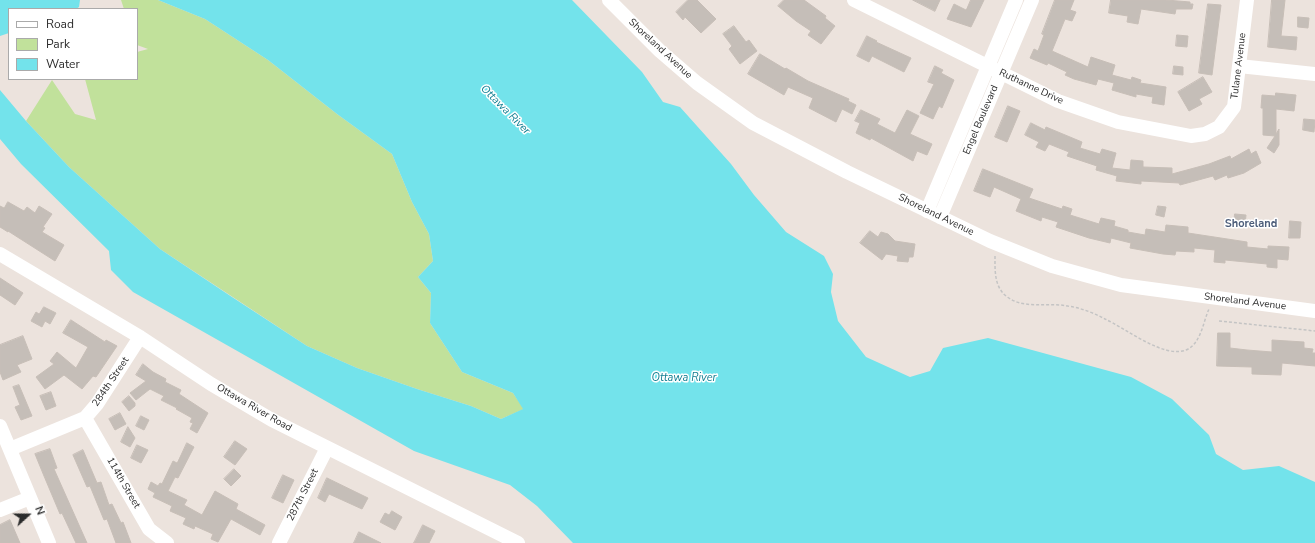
<!DOCTYPE html>
<html>
<head>
<meta charset="utf-8">
<style>
  body { margin:0 }
  #map { position:relative; width:1315px; height:543px; overflow:hidden; background:#ece3dd; font-family:"Nunito Sans",sans-serif }
  canvas { display:block }
  .legend { position:absolute; left:8px; top:8px; width:130px; height:72px; box-sizing:border-box; background:#fff; border:1px solid #aaa; margin:0; padding:5px 7px; list-style:none; font-size:12px; color:#2b2b2b }
  .legend li { display:flex; align-items:center; gap:8px; height:20px }
  .legend b { width:20px; border:1px solid #aaa }
  .north { position:absolute; left:8px; top:495px; width:40px; height:40px; -webkit-text-stroke:3px #fff; paint-order:stroke; rotate:69deg; font-size:11px; font-weight:700; line-height:16px; text-align:center; color:#2b2b2b }
  .north::after { content:''; display:block; margin:auto; width:14px; height:18px; background:#2b2b2b; clip-path:polygon(50% 0,100% 100%,50% 72%,0 100%) }
</style>
</head>
<body>
<div id="map">
<canvas width="1315" height="543"></canvas>
<ul class="legend">
<li><b style="height:5px;background:#fff"></b>Road</li>
<li><b style="height:11px;background:#c1e19b"></b>Park</li>
<li><b style="height:11px;background:#73e3eb"></b>Water</li>
</ul>
<div class="north">N</div>
</div>
<script>
const g = document.querySelector('canvas').getContext('2d');
g.lineJoin = 'round';
function fillPath(path, color) {
  g.fillStyle = color;
  g.fill(path, 'evenodd');
}
function strokePath(path, color, width, dash) {
  g.strokeStyle = color;
  g.lineWidth = width;
  g.lineCap = dash ? 'butt' : 'round';
  g.setLineDash(dash || []);
  g.stroke(path);
}
function write(font, color, halo, rows, align = 'center') {
  g.font = font + ' "Nunito Sans",sans-serif';
  g.lineWidth = 3;
  g.setLineDash([]);
  g.textBaseline = 'middle';
  g.strokeStyle = halo;
  g.fillStyle = color;
  for (const [text, x, y, turn = 0] of rows) {
    g.save();
    g.translate(x, y);
    g.rotate((+turn || 0) * Math.PI / 180);
    g.textAlign = isNaN(turn) ? turn : align;
    if (halo) g.strokeText(text, 0, 0);
    g.fillText(text, 0, 0);
    g.restore();
  }
}
const green = new Path2D(`
  M121,0H158L205,19L268,60L337,114L392,154L412,202L429,234L433,261L418,277L431,293L430,323L462,372L513,393L524,409L501,419L471,406L417,389L357,368L307,346L160,249L69,167L26,121L52,80L75,114L96,120L85,79H137V52L148,49L137,45V9H124Z`);
const water = new Path2D(`
  M0,0H80L79,7L76,9H9V33L0,36Z
  M158,0H572L642,72L663,102L680,107L731,164L754,195L786,232L824,256L833,274L831,292L838,321L866,357L910,377L930,371L943,348L988,338L1131,377L1172,399L1209,435L1216,454L1243,470L1279,466L1315,482V543H573L537,506L510,485L414,451L133,292L111,270L109,251L21,164L0,139V90L26,121L69,167L160,249L232,297L307,346L357,368L417,389L471,406L501,419L523,409L513,393L462,372L430,323L431,293L418,277L433,261L429,234L412,202L392,154L337,114L268,60L205,19Z`);
const building = new Path2D(`
  M688,0H697L716,19L701,33L685,17L683,20L676,12Z
  M784,0H804L826,16L825,18L835,26L821,44L808,35L811,31L796,21L778,6Z
  M913,0H940L935,11Z
  M971,0H984L971,27L947,19L954,4L966,10Z
  M1055,0H1074L1070,10L1076,12L1072,21L1065,19L1052,51L1088,67L1091,57L1115,65L1112,75L1131,80L1132,77L1141,80L1140,83L1166,87L1164,105L1152,103L1153,97L1136,94V97L1112,90L1114,83L1098,79L1096,85L1074,79L1065,75L1067,72L1048,63L1047,65L1030,58L1034,49L1038,51L1044,35L1042,34Z
  M1111,0H1166L1190,2V4H1193L1192,9H1176L1175,14L1141,9L1138,24L1127,22L1128,16L1109,13Z
  M1272,0H1285L1281,36L1297,37L1296,50L1268,47Z
  M1208,4L1221,5L1212,75L1199,73Z
  M1298,17L1309,18L1308,28L1298,27Z
  M734,26L746,42L749,40L757,51L740,64L729,49L732,46L723,34Z
  M1177,35L1188,36L1187,47L1176,46Z
  M867,36L877,41L876,42L911,58L904,72L872,56L869,62L857,56Z
  M760,54L785,69L786,68L808,81L849,99L848,101L856,105L852,114L842,109L836,122L809,108L813,98L788,87L784,95L748,74Z
  M935,66L943,70L941,73L954,80L942,108L939,106L933,119L920,113L934,84L928,82Z
  M1174,66L1183,67V75L1173,74Z
  M1203,77L1212,92L1199,99L1202,104L1189,111L1178,92Z
  M1276,93L1296,95L1294,111L1276,109V134L1279,129V145L1274,153L1267,148L1275,136L1263,135V108H1261L1262,95L1275,96Z
  M1008,106L1020,111L1007,142L995,137Z
  M861,110L880,119L877,124L895,133L907,110L919,116L910,134L932,144L927,155L917,151L913,161L871,138L870,140L856,133L860,123L855,121Z
  M1304,119L1315,120L1314,132L1303,130Z
  M1031,123L1045,130L1046,127L1082,142L1080,148L1100,154L1102,149L1116,153L1112,168L1130,170L1131,160L1143,161V167L1172,168V174L1209,164L1230,156L1231,159L1249,149L1251,154L1256,151L1261,163L1244,173L1228,178L1227,175L1215,180L1213,176L1180,185L1179,183L1141,181V184L1116,181L1117,176L1096,170L1097,166L1067,156L1069,152L1049,144L1045,151L1036,147L1039,142L1025,135Z
  M983,169L1033,189L1029,198L1062,209L1063,206L1072,209L1070,215L1099,224L1101,218L1115,221L1114,226L1128,230V232L1145,235L1146,229L1165,232L1166,225L1188,227V233L1247,242V247L1268,249V246L1289,247L1288,260L1277,259V268L1267,267V264L1225,260V263L1214,262L1215,250L1194,248V252L1176,251L1175,255L1163,254L1130,248L1131,243L1111,238L1110,243L1089,238L1056,227L1058,222L1042,217L1041,221L1016,211L1021,199L994,187L990,197L974,191Z
  M8,202L24,211L27,207L35,213L39,206L52,214L43,227L45,228L42,232L64,245L55,261L8,231V232L0,227V206L4,208Z
  M1158,206L1166,207L1164,217L1156,215Z
  M1235,214L1246,215L1245,226L1234,225Z
  M1290,221L1301,222L1300,238H1289Z
  M870,231L878,237L881,232L888,234L895,241L915,244L913,257H909L908,262L897,261L898,256L886,254L882,260L860,243Z
  M0,278L23,293L15,305L0,295Z
  M44,307L56,313L50,324L45,321L42,327L31,321L36,312L39,314Z
  M71,320L105,342L106,340L117,346L96,377L93,376L82,389L64,375L45,389L36,377L54,364L50,361L57,352L76,368L88,347L63,333Z
  M1218,333H1230V348L1247,350L1272,352V340L1304,342V348L1313,349L1312,353H1315V366L1282,363L1281,375L1252,374V367L1217,366Z
  M23,336L32,359L17,365L21,372L3,380L0,372V345Z
  M143,364L153,372L166,379L165,382L181,390L179,394L208,413L197,433L190,429L193,423L190,422L192,418L176,409L177,408L161,400L164,396L150,389L136,400L130,393L146,381L136,375Z
  M19,385L32,416L21,420L15,407L20,405L13,387Z
  M51,392L56,406L46,410L40,396Z
  M129,396L135,403V406L129,411L122,402Z
  M120,413L126,424L115,430L109,419Z
  M141,416L149,420L144,430L136,426Z
  M128,427L135,438L130,447L121,442Z
  M235,441L247,449L235,465L224,457Z
  M187,443L194,447L178,478L175,477L168,491L187,500L184,505L202,515L215,491L238,504L236,509L265,525L260,535L231,519L218,542L211,539L213,534L195,526L194,529L183,524L186,518L170,511L172,506L153,497L155,493L148,489L151,482L158,486L160,483L162,484L173,461L177,463Z
  M137,445L148,450L141,463L131,458Z
  M50,449L57,468L54,469L87,543H76L62,513L60,514L44,476L35,454Z
  M83,450L97,483L101,482L109,505L112,504L121,523L123,522L131,543H116L107,519L104,520L90,486L87,487L73,455Z
  M234,469L241,476L231,486L224,479Z
  M283,475L294,480L283,503L272,498Z
  M327,478L368,498L362,509L329,494L325,502L318,498Z
  M392,511L402,517L395,530L380,522L385,513L389,515Z
  M10,520L20,543H0V525Z
  M423,525L435,531L429,543H414Z
  M359,532L381,543H354Z`);
const path = new Path2D(`
  M995,256C995,270 994,286 1006,296C1023,310 1047,302 1068,306C1081,308 1094,313 1105,319C1125,328 1164,359 1186,350C1201,344 1203,322 1209,309
  M1219,321L1315,331`);
const minor = new Path2D(`
  M609,0L660,51L697,83L753,123L847,172L990,241L1052,266L1121,285L1315,311
  M854,0L1058,101L1118,122L1191,136L1205,134L1219,127L1234,107L1247,0
  M1239,66L1315,74
  M927,211L1016,0
  M940,217L1032,0
  M0,254L140,337L211,384L272,420L518,543
  M85,418L149,529L167,543
  M0,426L49,543
  M10,449L85,418L97,404L140,337
  M0,510L30,498
  M279,543L327,448`);
const streetNames = [
  ["Shoreland Avenue",660,49,43],
  ["Tulane Avenue",1239,66,-83],
  ["Ruthanne Drive",1031,87,25],
  ["Engel Boulevard",981,120,-67],
  ["Shoreland Avenue",936,215,26],
  ["Shoreland Avenue",1245,302,7],
  ["284th Street",111,382,-56],
  ["Ottawa River Road",254,408,30],
  ["114th Street",123,483,60],
  ["287th Street",303,495,-63]
];
const waterNames = [
  ["Ottawa River",505,110,45],
  ["Ottawa River",684,378]
];
const neighbourhoodNames = [
  ["Shoreland",1251,224]
];
fillPath(green, '#c1e19b');
fillPath(water, '#73e3eb');
fillPath(building, '#c5beb8');
strokePath(building, '#c7beb7', 1);
strokePath(path, '#c4c4c4', 1.5, [3, 2]);
strokePath(minor, '#fff', 14);
write('10px', '#2b2b2b', '#fff', streetNames);
write('italic 11px', '#117e91', '#fff', waterNames);
write('bold 11px', '#4c5d7a', '#fff', neighbourhoodNames);
</script>
</body>
</html>
